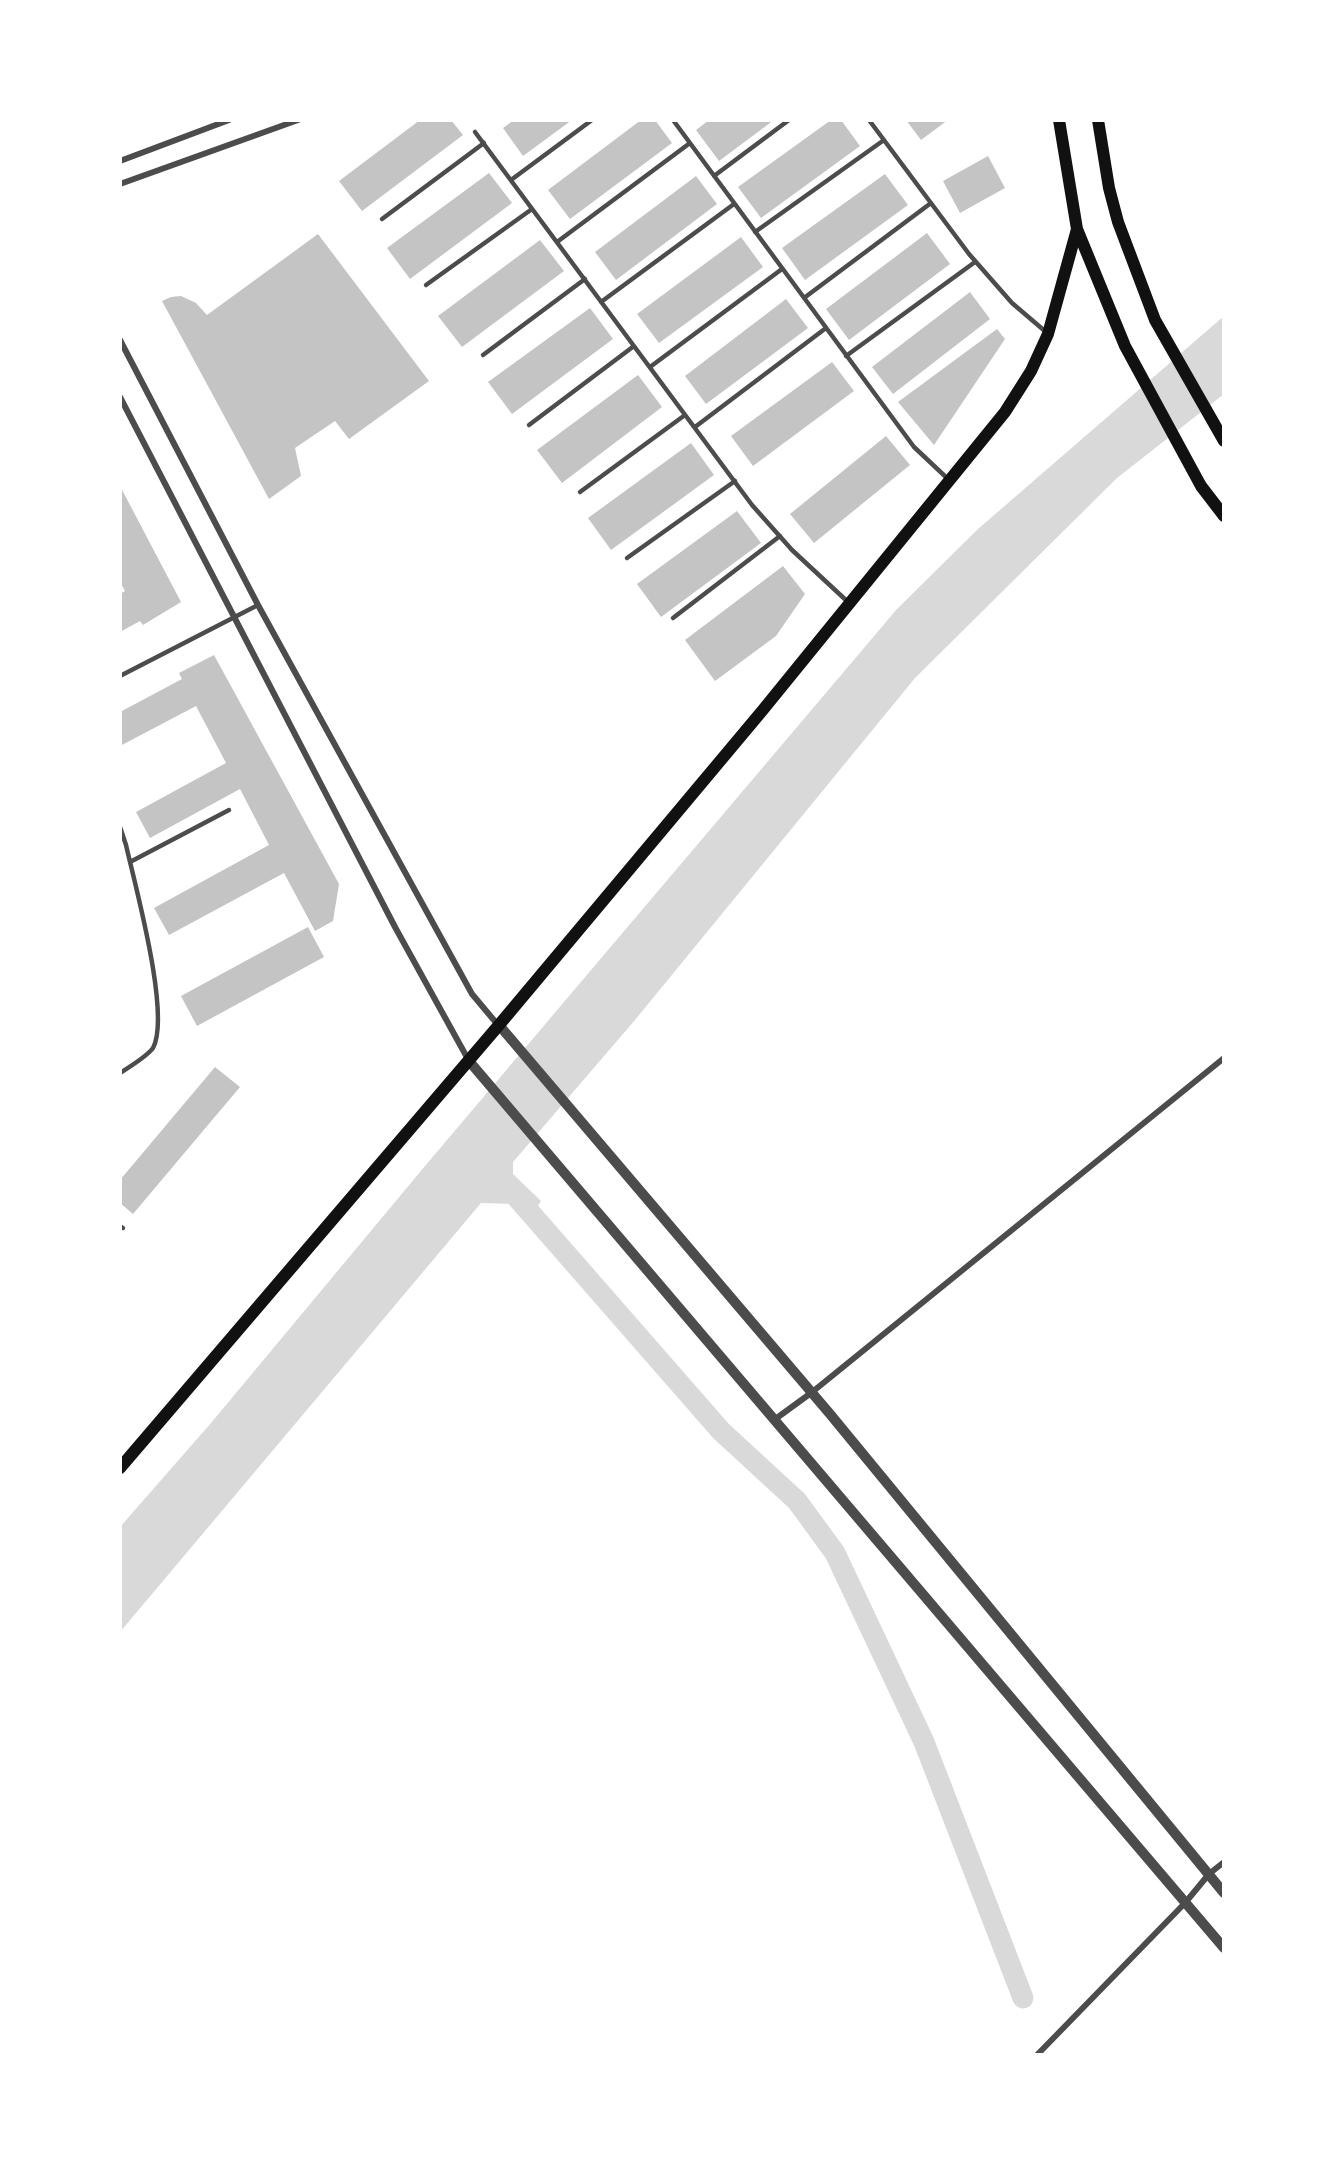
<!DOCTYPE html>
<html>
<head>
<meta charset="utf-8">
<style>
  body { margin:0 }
  #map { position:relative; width:1344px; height:2175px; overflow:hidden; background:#fff; font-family:"Golos Text",sans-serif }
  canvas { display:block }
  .frame { position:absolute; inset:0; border:122px solid #fff; pointer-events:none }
</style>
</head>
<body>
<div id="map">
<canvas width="1344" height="2175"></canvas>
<div class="frame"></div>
</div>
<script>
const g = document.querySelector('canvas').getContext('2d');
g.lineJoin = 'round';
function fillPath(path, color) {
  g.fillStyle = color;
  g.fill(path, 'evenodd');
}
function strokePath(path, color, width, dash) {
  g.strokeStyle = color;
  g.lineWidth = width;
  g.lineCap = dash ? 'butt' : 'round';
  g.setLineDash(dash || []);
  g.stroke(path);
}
const water = new Path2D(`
  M1224,316V394L1117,478L915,678L635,1020L513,1162V1174L541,1201L527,1222L513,1204L481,1203L120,1632V1527L211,1423L425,1166L897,609L978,529Z`);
const canal = new Path2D(`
  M513,1193L721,1431L797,1501L835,1553L924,1742L1023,1998`);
const building = new Path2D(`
  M420,120H451L463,135L362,211L339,181Z
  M514,120H572L523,156L503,128Z
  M641,120H655L672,143L570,219L548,190Z
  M709,120H774L719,161L696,130Z
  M831,120H841L860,146L761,218L738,187Z
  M906,120H948L921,140Z
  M988,156L1005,188L960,213L943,181Z
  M489,173L512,203L410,279L387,248Z
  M885,174L908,205L805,280L782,248Z
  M696,176L717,204L616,280L595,252Z
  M927,233L950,264L849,340L826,309Z
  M318,234L429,381L349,439L335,421L295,448L301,476L269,499L162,301L171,297L181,296L196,303L207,315Z
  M741,237L763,267L659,343L637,314Z
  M540,240L564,271L462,347L438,316Z
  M970,292L990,319L893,394L872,367Z
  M786,299L808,328L706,404L685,376Z
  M590,308L613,339L512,414L488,382Z
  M997,329L1005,339L934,445L898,402Z
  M832,362L854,391L753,466L731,436Z
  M638,375L662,407L562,483L537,450Z
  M886,436L910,465L814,543L790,514Z
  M691,443L714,475L611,550L588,518Z
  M120,486L181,602L143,625L140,621L120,632V594L125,591L120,582Z
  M737,511L761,543L661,617L637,584Z
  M783,566L805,594L776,636L715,681L685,640Z
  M214,655L339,884L333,921L315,931L284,873L169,935L154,908L269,845L240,789L150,838L136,812L226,763L196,706L120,746V712L182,679L179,673Z
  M308,927L324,957L197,1026L181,996Z
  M215,1067L240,1087L133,1214L120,1203V1180Z`);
const service = new Path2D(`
  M673,120L914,447L948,479
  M869,120L969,254L1012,303L1046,332
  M475,132L752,505L792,550L848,602
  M714,176L789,120
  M511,180L592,120
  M382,219L484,143
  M755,232L884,140
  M557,242L690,143
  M426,285L532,209
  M804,298L931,203
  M601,302L734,204
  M483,355L585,279
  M846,356L975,262
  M650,367L782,269
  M529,425L634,346
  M695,427L826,328
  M580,492L685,415
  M627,558L735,481
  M673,618L780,536
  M120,676L258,605
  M120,827L126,845C135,885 171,1015 153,1048C148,1055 128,1068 120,1073
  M130,862L229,810
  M120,1226L123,1228`);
const minor = new Path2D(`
  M120,161L229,120
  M120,184L298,120
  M120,340L258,605L472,994L498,1025
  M120,397L395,927L469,1061
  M774,1420L811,1393L1224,1058
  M1037,2055L1185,1903L1209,1874L1224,1862`);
const tertiary = new Path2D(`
  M499,1025L830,1414L1224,1893
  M469,1061L1224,1948`);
const secondary = new Path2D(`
  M1098,120L1109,188L1118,222L1155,320L1224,441
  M1077,229L1125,346L1201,486L1224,516
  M120,1468L499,1025L762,711L1005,412L1031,371L1048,334L1077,229L1059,120`);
fillPath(water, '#d9d9d9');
strokePath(canal, '#d9d9d9', 21);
fillPath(building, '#c4c4c4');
strokePath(service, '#4c4c4c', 4.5);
strokePath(minor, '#4c4c4c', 6);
strokePath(tertiary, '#4c4c4c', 10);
strokePath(secondary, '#111', 12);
</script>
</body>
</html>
